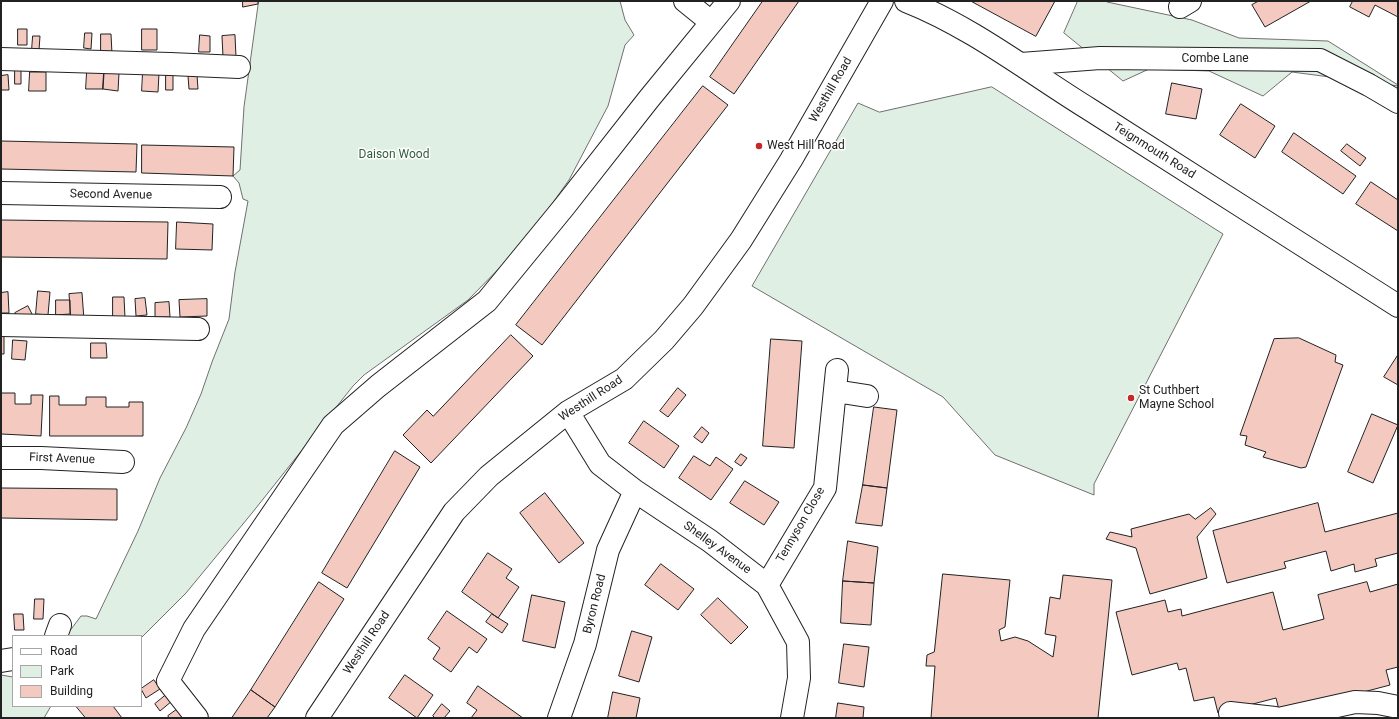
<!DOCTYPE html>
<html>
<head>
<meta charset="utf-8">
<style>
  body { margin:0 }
  #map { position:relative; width:1399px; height:719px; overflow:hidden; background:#fff; font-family:Roboto,sans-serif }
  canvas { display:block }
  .frame { position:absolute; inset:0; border:2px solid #222; pointer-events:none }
  .legend { position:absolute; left:12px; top:635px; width:130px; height:72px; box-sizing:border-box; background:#fff; border:1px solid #a7a7a7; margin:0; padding:5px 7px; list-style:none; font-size:12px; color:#222 }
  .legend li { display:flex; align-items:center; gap:8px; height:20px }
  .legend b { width:20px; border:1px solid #a7a7a7 }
</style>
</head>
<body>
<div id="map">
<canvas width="1399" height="719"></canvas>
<div class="frame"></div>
<ul class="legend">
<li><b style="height:5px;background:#fff"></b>Road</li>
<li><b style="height:11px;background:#e0efe3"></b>Park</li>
<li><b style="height:11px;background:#f3c9c0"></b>Building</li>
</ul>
</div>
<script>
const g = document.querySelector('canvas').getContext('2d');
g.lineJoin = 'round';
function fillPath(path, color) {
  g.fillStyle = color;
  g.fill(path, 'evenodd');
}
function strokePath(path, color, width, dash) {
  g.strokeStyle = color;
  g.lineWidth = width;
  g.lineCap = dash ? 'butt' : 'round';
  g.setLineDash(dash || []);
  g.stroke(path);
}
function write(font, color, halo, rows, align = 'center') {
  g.font = font + ' Roboto,sans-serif';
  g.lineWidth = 3;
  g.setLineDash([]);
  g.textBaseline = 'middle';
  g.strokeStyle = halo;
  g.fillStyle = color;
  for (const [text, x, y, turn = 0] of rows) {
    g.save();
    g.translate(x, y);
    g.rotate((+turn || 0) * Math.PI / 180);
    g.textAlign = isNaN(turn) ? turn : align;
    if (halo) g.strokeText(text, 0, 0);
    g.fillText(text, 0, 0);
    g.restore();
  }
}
const green = new Path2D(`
  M259,1H620L625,20L634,35L625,45L608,106L569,180L524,243L468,300L364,375L353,386L252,513L186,593L141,638V636H66L81,616H87L96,619L138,531L160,478L186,428L201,394L212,362L229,319L235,272L248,201L243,199L239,183L233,176L240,170L244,107Z
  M1078,1H1107V2L1192,20L1239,38L1328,41L1398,85V86L1292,72L1263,96L1209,71L1149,69L1123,81L1064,33Z
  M992,87L1223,234L1094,484V495L995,455L943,397L752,286L858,103L879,112Z
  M1,675L13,677V706H51L44,718H1Z`);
const building = new Path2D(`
  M243,1H258V4L243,7Z
  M763,1H799L734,94L710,77Z
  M971,1H1055L1036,36Z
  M1259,1H1311L1265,27L1252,5Z
  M1353,1H1398V17L1375,5L1369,17L1350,7Z
  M18,29H27V45H18Z
  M142,29H157V50H142Z
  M85,33H92L91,49L84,48Z
  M101,34H111L112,54H101Z
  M200,35L210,36V52H199Z
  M235,35L236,57H223L222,36Z
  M33,36H40L39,50H32Z
  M15,69H21V84H15Z
  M30,72H46V91H29Z
  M87,72L104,73L103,89H86Z
  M143,72L159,73L158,92L142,91Z
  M104,73H119L118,91L103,89Z
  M8,75L9,90H1V76Z
  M166,75H173V90H166Z
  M197,75L198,89H189L188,76Z
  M1172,83L1202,89L1196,119L1166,114Z
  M703,86L728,105L542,345L516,325Z
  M1241,104L1275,126L1255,158L1220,135Z
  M1294,133L1356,176L1343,194L1282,152Z
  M1,141L137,144L136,172L1,169Z
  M1347,144L1366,158L1360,166L1341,151Z
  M142,145L234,147L233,176L142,173Z
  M1371,182L1398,200V231L1356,204Z
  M1,220L168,222L167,259L1,257Z
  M177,222L213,224L212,250L176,249Z
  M38,291L50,292L48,315L36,314Z
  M8,292L9,313H1V293Z
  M82,293L84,320L71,321L69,294Z
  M113,297H124L125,318H113Z
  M145,298L147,315L136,316L135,299Z
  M207,299V316L180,317L179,300Z
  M56,300H70V314L56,315Z
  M169,302L170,317H155V303Z
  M28,306L32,314L19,321L15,313Z
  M1,334H4V354H1Z
  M511,335L533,356L431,463L403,435L427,410L433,416Z
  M1299,338L1336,355L1335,362L1343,365L1306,467L1301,468L1263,457L1266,452L1245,445L1247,436L1240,435L1274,339Z
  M771,339L802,341L794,448L763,446Z
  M13,340L27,341L25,360L12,359Z
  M91,343H106L107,358H91Z
  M1398,355V385L1384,377Z
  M678,388L686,395L668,417L660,411Z
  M1,393H15V404H31V395H43L41,436L1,434Z
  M50,396H59V405H86V397H106V407H129V402H143V436H50Z
  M874,407L897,410L887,488L863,485Z
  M1372,414L1398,425L1373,483L1348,472Z
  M644,421L679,446L664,468L629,443Z
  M702,427L709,433L702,443L694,437Z
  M395,451L420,467L347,588L322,573Z
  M741,454L747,458L741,466L735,462Z
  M694,456L710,466L716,457L733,469L711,500L679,478Z
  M745,481L779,502L764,525L730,503Z
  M863,485L887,488L882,526L856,523Z
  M1,488L117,489V520L1,518Z
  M545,493L584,543L559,563L520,513Z
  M1318,503L1325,532L1398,513V553L1375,559L1377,566L1355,572L1354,564L1331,571L1326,551L1284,562L1286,568L1227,583L1213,531Z
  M1211,508L1216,514L1197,537L1207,578L1150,594L1136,548L1106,539L1110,532L1132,537L1131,529L1189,514L1195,519Z
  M848,541L878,547L874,583L843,581Z
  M488,553L512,569L506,578L519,587L498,618L462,592Z
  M661,564L694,589L678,610L645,585Z
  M943,574L1010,580L1005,627L999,630L1001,641L1015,637L1028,641L1053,657L1056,636L1045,634L1050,597L1060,599L1063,575L1112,580L1098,718H931L935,666H926L927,655L934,652Z
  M843,581L874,583L871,625L841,623Z
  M319,582L344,599L275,707L251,690Z
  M1367,582L1370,592L1398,584V667L1386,670L1390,685L1280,714L1276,698L1218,713L1214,697L1194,701L1186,668L1179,670L1177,663L1132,675L1116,612L1165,600L1168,612L1181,609L1182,616L1273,592L1283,630L1324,619L1318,595Z
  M532,595L565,602L555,648L523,641Z
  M718,598L748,627L731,644L701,615Z
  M35,599H44L43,619H34Z
  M447,611L487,639L477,653L469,647L451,672L433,659L440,648L428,639Z
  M14,614H23L24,630H15Z
  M492,614L508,624L502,633L486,622Z
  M632,631L652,637L639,682L619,676Z
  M844,644L869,647L864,687L839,683Z
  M405,675L433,695L417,718L389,698Z
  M154,680L160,689L146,698L141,689Z
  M478,686L523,718H471L477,710L467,703Z
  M251,690L275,707L267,718H232Z
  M613,692L640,698L636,718H608Z
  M166,695L172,701L160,711L155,704Z
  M838,703L864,707L863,718H836Z
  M442,704L450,711L444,718H435L433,716Z
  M76,706H113L122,718H86Z
  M179,708L186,718H169L168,716Z`);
const minor = new Path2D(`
  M685,1L711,22
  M1180,7L1190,1
  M1,59L170,64L239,67
  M1021,64L1100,58L1320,60L1369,85L1398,102
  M1,193L220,197
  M1,325L198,329
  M835,391L867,396
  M568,412L600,464L635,491L710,541L767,585L798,642L799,678L792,718
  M1,458H41L123,462
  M767,585L825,488L837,370
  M56,636L60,625
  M1,661L13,659
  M1230,713L1275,718
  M197,718L168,681L194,629L333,425L378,386L487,301L564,207L648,100L729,1
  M317,718L454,512L489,476L568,412L624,379L664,340L693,306L741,240L791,160L882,1
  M559,718L585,644L608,550L635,491
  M1283,718L1355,702L1378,703L1398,707`);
const major = new Path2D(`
  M906,1C972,27 1029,72 1089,109C1192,175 1295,240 1398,306`);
const markers = [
  [759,146,4,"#c62828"],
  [1131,398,4,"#c62828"]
];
const streetNames = [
  ["Combe Lane",1215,59],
  ["Westhill Road",831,90,-60],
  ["Teignmouth Road",1154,151,32],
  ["Second Avenue",111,195,1],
  ["Westhill Road",591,399,-33],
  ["First Avenue",62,459,2],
  ["Tennyson Close",801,525,-60],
  ["Shelley Avenue",717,548,36],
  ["Byron Road",595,604,-76],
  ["Westhill Road",367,643,-56]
];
const poiNames = [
  ["West Hill Road",767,146],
  ["St Cuthbert",1139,391],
  ["Mayne School",1139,405]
];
const parkNames = [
  ["Daison Wood",394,155]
];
fillPath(green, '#e0efe3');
strokePath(green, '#6f6f6f', 1);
fillPath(building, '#f3c9c0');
strokePath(building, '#222', 1);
strokePath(minor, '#222', 24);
strokePath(major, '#222', 24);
strokePath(minor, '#fff', 22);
strokePath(major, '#fff', 22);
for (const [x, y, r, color] of markers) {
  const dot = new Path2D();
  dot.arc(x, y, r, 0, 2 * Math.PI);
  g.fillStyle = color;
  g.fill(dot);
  strokePath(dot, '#fff', 1.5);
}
write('12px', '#222', '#fff', streetNames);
write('12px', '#222', '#fff', poiNames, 'left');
write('12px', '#2f5e38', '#fff', parkNames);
</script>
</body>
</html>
